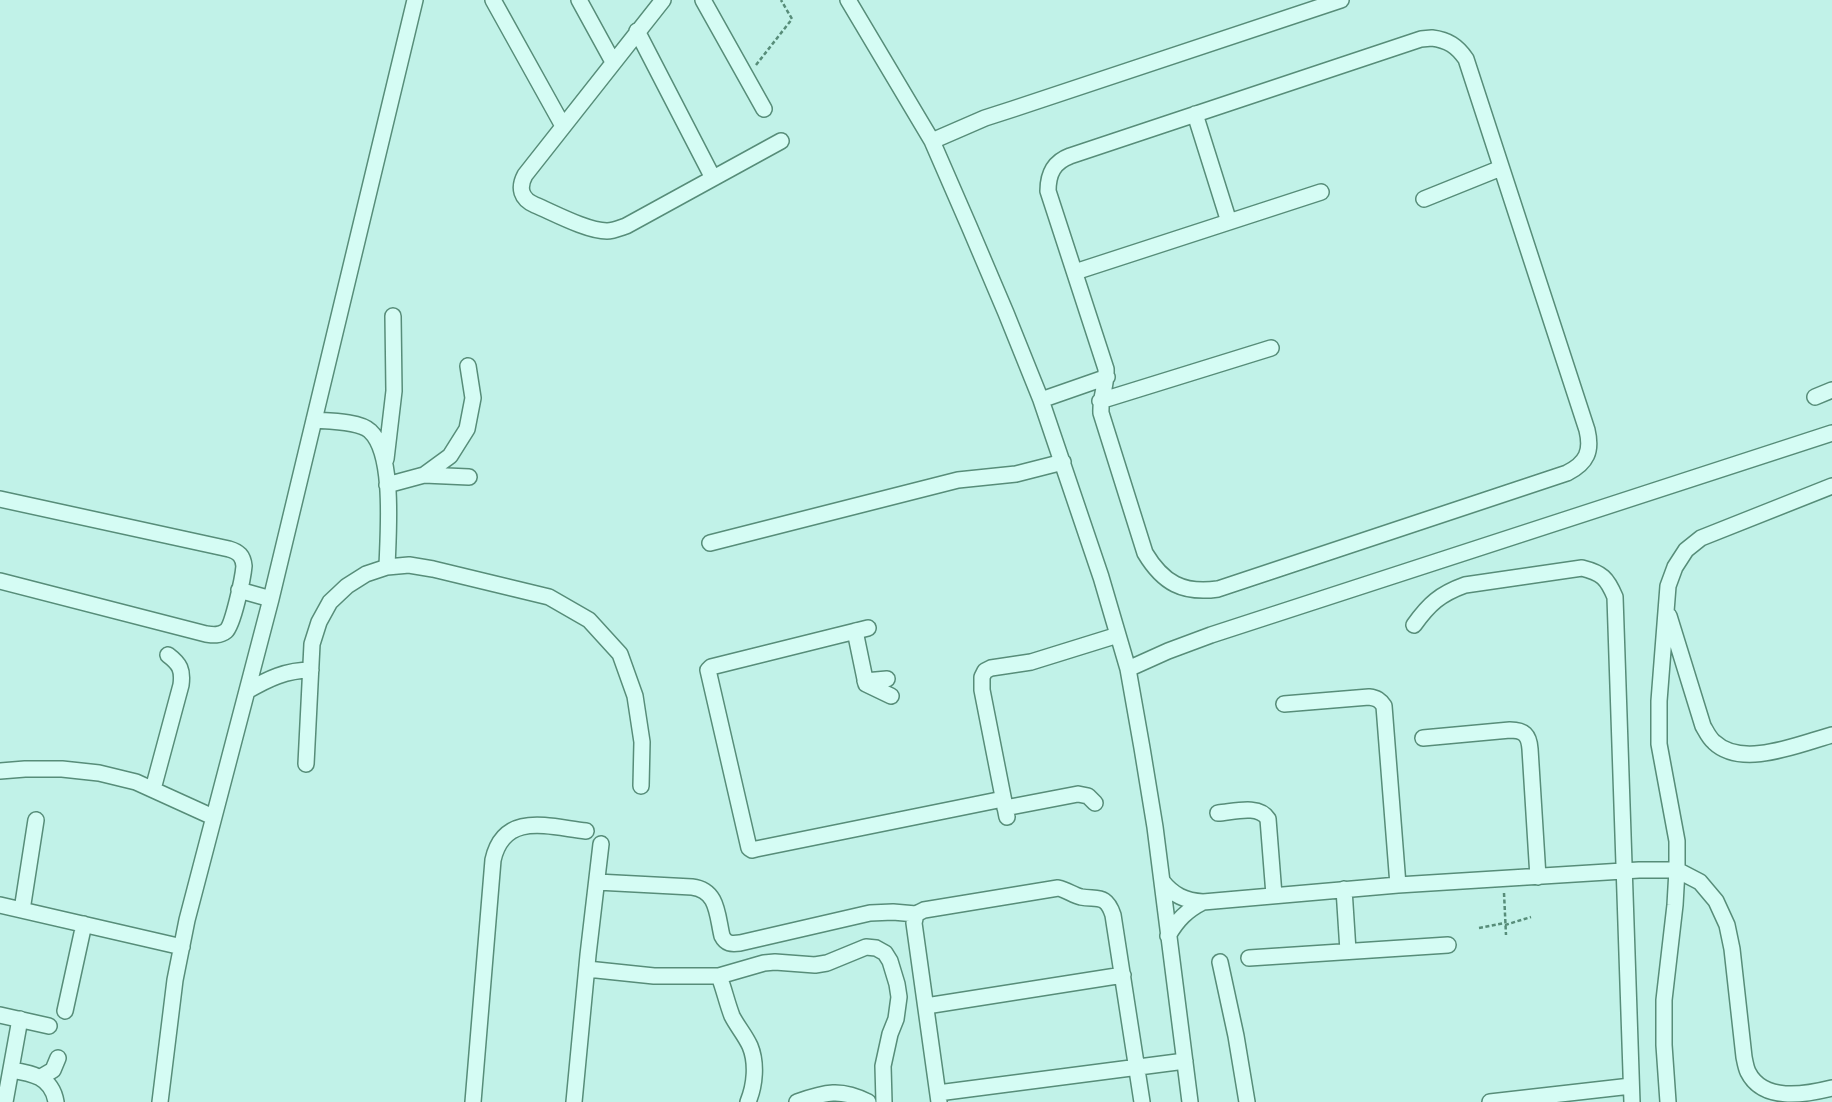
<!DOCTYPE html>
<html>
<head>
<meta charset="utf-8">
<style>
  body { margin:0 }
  canvas { display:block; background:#c1f2e8 }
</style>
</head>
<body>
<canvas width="1832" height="1102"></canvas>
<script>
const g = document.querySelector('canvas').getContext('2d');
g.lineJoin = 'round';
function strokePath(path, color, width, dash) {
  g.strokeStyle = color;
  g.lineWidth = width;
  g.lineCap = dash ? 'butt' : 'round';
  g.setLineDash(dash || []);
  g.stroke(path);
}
const path = new Path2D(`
  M756,65L792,19L781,0
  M1504,893L1506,935
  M1505,925L1531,917
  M1479,928L1505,923`);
const minor = new Path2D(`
  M493,0L563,126
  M579,0L613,62
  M663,0L525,175C518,188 521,199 535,205C554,213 587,231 607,231C613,231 620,228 626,226L781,141
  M703,0L764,109
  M848,0L932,141L969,226L1006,313L1041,400L1101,577L1128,669L1142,748L1155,827L1190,1102
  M637,31L713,178
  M1432,38C1448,40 1457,46 1466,59L1587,430C1592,451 1587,463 1567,473L1218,589C1183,594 1163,583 1145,553L1101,413C1100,396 1107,385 1106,369L1048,191C1048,173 1054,162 1070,156L1421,39Z
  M1195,114L1229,222
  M932,141L985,118L1013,109L1341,0
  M1424,199L1501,168
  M1075,272L1321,192
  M1815,397L1832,390
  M1041,400L1107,377
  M1100,401L1271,348
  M314,420C328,421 360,421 370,431C395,454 388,534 387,567
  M386,459L394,391L393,316
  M424,475L469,477
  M387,485L424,475L450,456L467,429L473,398L468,366
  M0,499L229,549C239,552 243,556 244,566C243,578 233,625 226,631C220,636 213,635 206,634L0,581
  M710,543L958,480L1016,474L1063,462
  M239,590L271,599
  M1669,616L1703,726C1706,731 1709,738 1714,742C1742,769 1799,744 1832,735
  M1414,625C1429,604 1440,594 1465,585L1582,568C1602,573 1607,578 1615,597L1632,1102
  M868,628L711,667L708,670L749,848L752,850L756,849L1003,799
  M855,631L866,684L891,696
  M1128,669L1168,651L1211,635L1832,433
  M865,681L887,679
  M247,691C268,679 286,670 311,670
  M1284,704L1369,697C1377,698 1380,700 1384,706L1398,885
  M1423,738L1510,730C1524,730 1529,735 1530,749L1538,877
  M306,764L312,644L319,622L330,602L347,586L366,574L387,567L409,565L433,569L549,597L589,620L620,654L635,696L642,742L641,786
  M0,771L25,769H62L99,773L136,782L213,817
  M153,789L181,685C183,670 180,664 168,655
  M1005,808L1078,794L1088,796L1095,803
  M1218,813C1233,812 1259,804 1268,819L1274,895
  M1007,817L982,690V677L985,671L991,668L1031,662L1118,635
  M1162,881C1173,895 1185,901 1203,902L1398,885L1639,870H1677L1700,882L1716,901L1727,925L1732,949L1744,1057C1745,1062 1746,1068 1748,1072C1763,1102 1804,1095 1832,1088
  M597,882L692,887C718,890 717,915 722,936C726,944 731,944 740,943L870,913L893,912L916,914
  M1344,889L1348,951
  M0,905L182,947
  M22,910L36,820
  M1168,936C1177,920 1187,910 1203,902
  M1249,958L1448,945
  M1220,962L1236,1036L1247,1102
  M587,969L654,976H719L764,963L775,962L815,965L827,963L866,947L876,948L885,953L890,961L897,984L899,997L896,1019L890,1034L883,1066L884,1102
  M719,976C724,989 727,1003 732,1016C737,1026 745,1035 750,1046C757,1063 755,1085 748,1102
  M926,1006L1123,975
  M65,1011L84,924
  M0,1015L49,1026
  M11,1070C32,1073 52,1077 56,1102
  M41,1077L53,1070L58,1058
  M938,1093L1185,1061
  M5,1102L20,1019
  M160,1102L175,980L187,920L271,599L415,0
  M473,1102L493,860C504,811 549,827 586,831
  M574,1102L588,955L601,844
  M797,1102C825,1092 841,1088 868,1102
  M939,1102L914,923L916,914L924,910L1058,888C1067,890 1073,895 1081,897C1098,900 1106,894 1113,915L1142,1102
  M1490,1102L1631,1086
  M1668,1102L1664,1045V1000L1675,905L1677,870V841L1659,744V701L1668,586L1675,567L1686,550L1701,538L1832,486`);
strokePath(minor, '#578d79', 18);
strokePath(path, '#578d79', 2.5, [4, 2.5]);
strokePath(minor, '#d5fcf4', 15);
</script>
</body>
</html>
